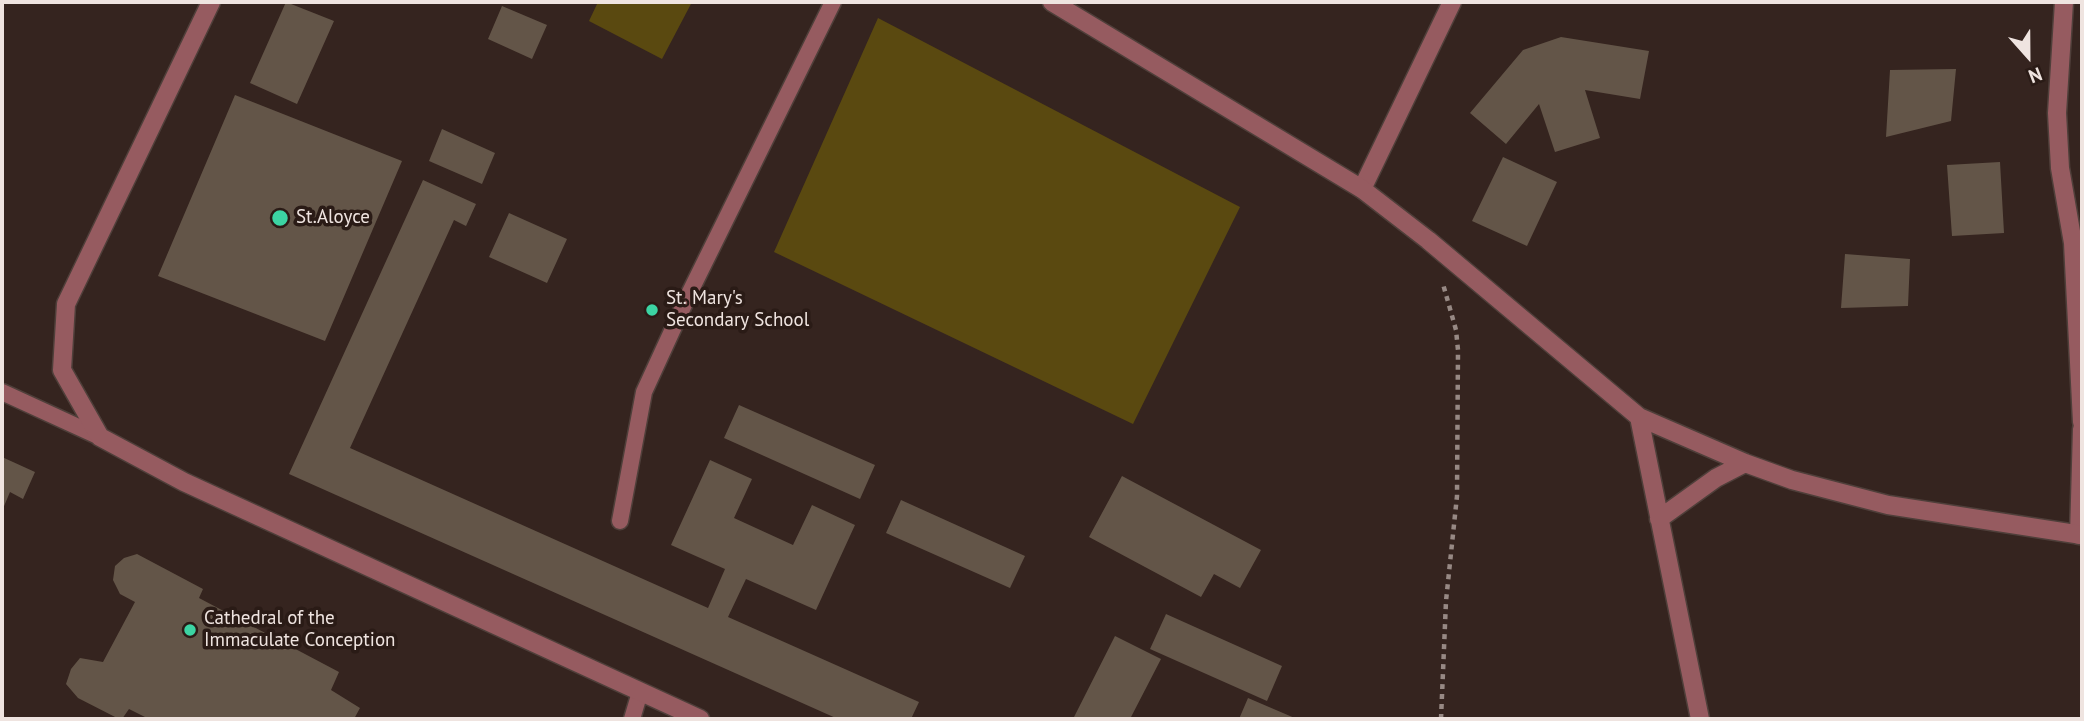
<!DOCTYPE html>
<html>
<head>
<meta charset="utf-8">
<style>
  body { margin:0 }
  #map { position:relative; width:2084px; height:721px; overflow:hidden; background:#35241f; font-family:"PT Sans",sans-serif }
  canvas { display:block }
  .frame { position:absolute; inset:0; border:4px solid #efe4e0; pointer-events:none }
  .north { position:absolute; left:1993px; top:21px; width:70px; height:70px; -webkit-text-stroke:5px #2a1b16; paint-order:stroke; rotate:159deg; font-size:19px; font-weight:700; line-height:28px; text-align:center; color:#efe4e0 }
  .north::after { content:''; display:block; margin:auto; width:24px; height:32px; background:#efe4e0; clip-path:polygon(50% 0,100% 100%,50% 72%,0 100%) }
</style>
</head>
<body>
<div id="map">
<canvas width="2084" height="721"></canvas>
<div class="frame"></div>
<div class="north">N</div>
</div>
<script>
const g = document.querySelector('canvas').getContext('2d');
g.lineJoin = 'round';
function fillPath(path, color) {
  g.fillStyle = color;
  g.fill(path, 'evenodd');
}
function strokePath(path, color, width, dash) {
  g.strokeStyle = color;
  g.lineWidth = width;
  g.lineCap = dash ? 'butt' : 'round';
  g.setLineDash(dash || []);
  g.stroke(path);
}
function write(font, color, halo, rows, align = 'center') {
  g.font = font + ' "PT Sans",sans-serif';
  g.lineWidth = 7;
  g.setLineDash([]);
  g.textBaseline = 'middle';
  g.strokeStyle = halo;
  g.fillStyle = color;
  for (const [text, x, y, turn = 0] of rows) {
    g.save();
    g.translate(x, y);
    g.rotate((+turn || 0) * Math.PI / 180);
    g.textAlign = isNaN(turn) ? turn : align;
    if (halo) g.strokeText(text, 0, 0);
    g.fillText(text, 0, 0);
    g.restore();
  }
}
const green = new Path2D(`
  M598,2H692L662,59L589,21Z
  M878,18L1240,207L1133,424L774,252Z`);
const building = new Path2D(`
  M286,2L334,21L297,104L250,83Z
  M502,6L547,25L532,59L488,39Z
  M1561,37L1649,51L1640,99L1585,90L1600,138L1555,152L1539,104L1506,144L1470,113L1523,50Z
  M1956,69L1951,121L1886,137L1890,70Z
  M235,95L402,161L325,341L158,276Z
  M442,129L495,153L482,184L429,161Z
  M1503,157L1557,182L1527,246L1472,221Z
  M2000,162L2004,233L1952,236L1947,165Z
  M423,180L476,204L466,226L454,220L350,448L708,608L725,569L671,545L710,460L752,479L734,518L793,545L812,505L855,525L816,610L746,579L728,617L919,702L911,719H838L289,474Z
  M509,213L567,239L547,283L489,257Z
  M1845,254L1910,259L1908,306L1841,308Z
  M739,405L875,465L860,499L724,438Z
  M2,457L35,472L23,499L10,492L2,511Z
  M1122,476L1261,550L1240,588L1214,574L1201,597L1089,537Z
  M901,500L1025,556L1010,588L886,533Z
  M137,554L203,589L199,598L339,672L331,690L360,708L354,719H149L129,709L122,719H119L78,698L66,684L71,669L80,658L103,662L135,602L120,594L113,580L115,566L124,558Z
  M1166,614L1282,666L1267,701L1150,649Z
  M1115,636L1161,659L1130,719H1073Z
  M1248,698L1297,719H1239Z`);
const path = new Path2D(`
  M1441,719L1446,601L1457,496L1458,350L1456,330L1443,284`);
const service = new Path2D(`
  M2,392L100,437
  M620,521L644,392L689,294L833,2
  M632,719L640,692`);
const minor = new Path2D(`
  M2064,2L2057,113L2060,168L2073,243L2082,422
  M1362,189L1452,2
  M2079,535L2082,429`);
const tertiary = new Path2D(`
  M211,2L66,304L62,370L100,437L184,482L700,719
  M1052,2L1362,189L1428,240L1639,417L1745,463L1792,480L1888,505L2082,535
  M1639,417L1700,719
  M1659,519L1716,478L1745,463`);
const markers = [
  [280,218,9,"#3cd4a3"],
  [652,310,7,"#3cd4a3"],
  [190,630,7,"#3cd4a3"]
];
const poiNames = [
  ["St.Aloyce",296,218],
  ["St. Mary's",666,299],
  ["Secondary School",666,321],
  ["Cathedral of the",204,619],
  ["Immaculate Conception",204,641]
];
fillPath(green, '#5a4910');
fillPath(building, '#635548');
strokePath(service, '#4f3f3a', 19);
strokePath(minor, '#4f3f3a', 21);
strokePath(tertiary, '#4f3f3a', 21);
strokePath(path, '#978984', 4.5, [5, 5]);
strokePath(service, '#965b60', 16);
strokePath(minor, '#965b60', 18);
strokePath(tertiary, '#965b60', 18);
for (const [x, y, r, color] of markers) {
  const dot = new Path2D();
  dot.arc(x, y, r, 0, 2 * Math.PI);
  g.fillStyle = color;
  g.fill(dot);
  strokePath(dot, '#2a1b16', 2.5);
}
write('19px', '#efe4e0', '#2a1b16', poiNames, 'left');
</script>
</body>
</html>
